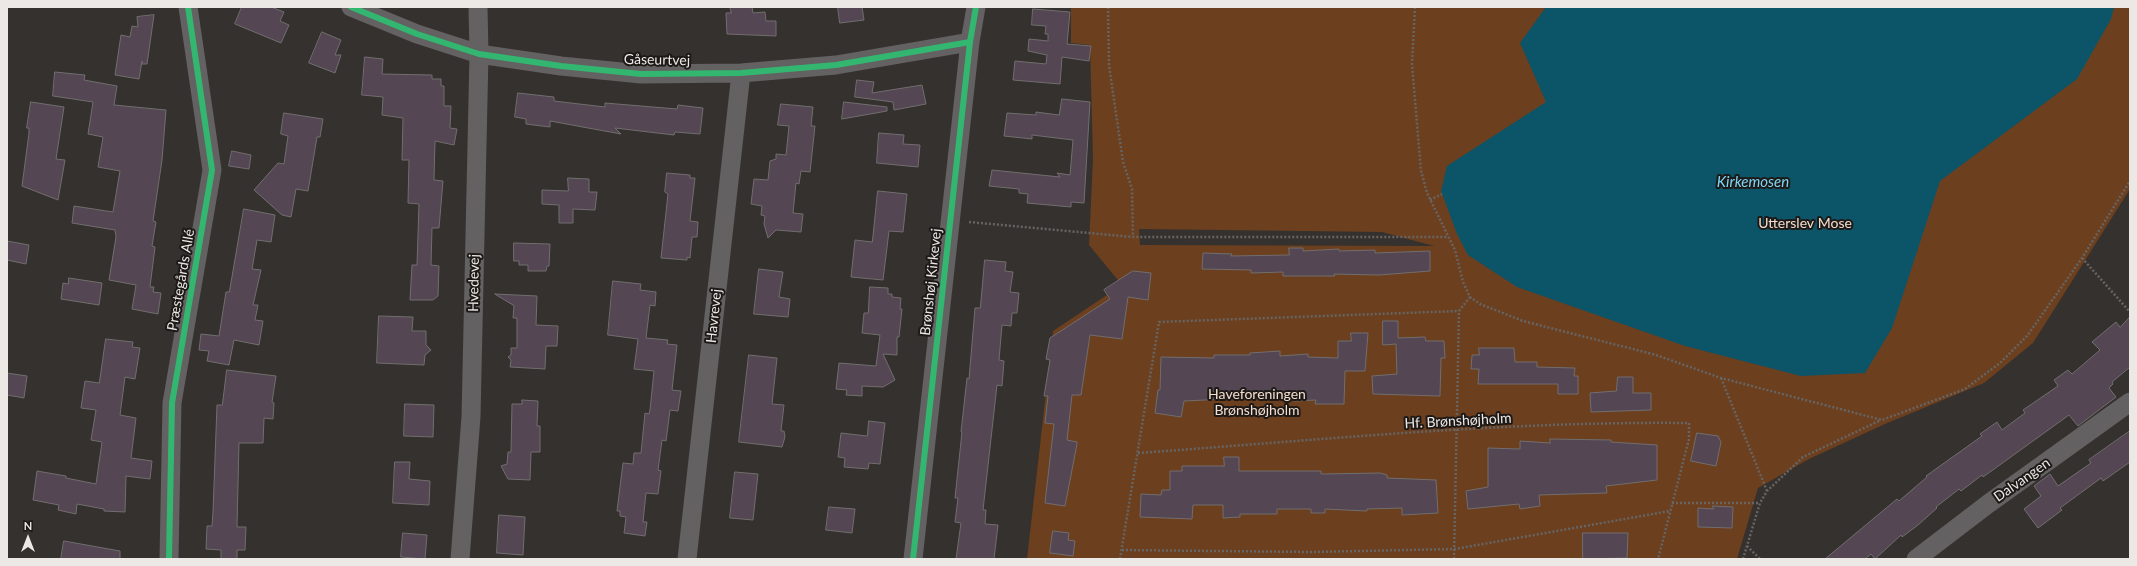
<!DOCTYPE html>
<html>
<head>
<meta charset="utf-8">
<style>
  body { margin:0 }
  #map { position:relative; width:2137px; height:566px; overflow:hidden; background:#34312e; font-family:Lato,sans-serif }
  canvas { display:block }
  .frame { position:absolute; inset:0; border:8px solid #ece8e6; pointer-events:none }
  .north { position:absolute; left:8px; top:518px; width:40px; height:40px; -webkit-text-stroke:3px #1c1917; paint-order:stroke; rotate:0deg; font-size:11px; font-weight:700; line-height:16px; text-align:center; color:#ece8e6 }
  .north::after { content:''; display:block; margin:auto; width:14px; height:18px; background:#ece8e6; clip-path:polygon(50% 0,100% 100%,50% 72%,0 100%) }
</style>
</head>
<body>
<div id="map">
<canvas width="2137" height="566"></canvas>
<div class="frame"></div>
<div class="north">N</div>
</div>
<script>
const g = document.querySelector('canvas').getContext('2d');
g.lineJoin = 'round';
function fillPath(path, color) {
  g.fillStyle = color;
  g.fill(path, 'evenodd');
}
function strokePath(path, color, width, dash) {
  g.strokeStyle = color;
  g.lineWidth = width;
  g.lineCap = dash ? 'butt' : 'round';
  g.setLineDash(dash || []);
  g.stroke(path);
}
function write(font, color, halo, rows, align = 'center') {
  g.font = font + ' Lato,sans-serif';
  g.lineWidth = 4;
  g.setLineDash([]);
  g.textBaseline = 'middle';
  g.strokeStyle = halo;
  g.fillStyle = color;
  for (const [text, x, y, turn = 0] of rows) {
    g.save();
    g.translate(x, y);
    g.rotate((+turn || 0) * Math.PI / 180);
    g.textAlign = isNaN(turn) ? turn : align;
    if (halo) g.strokeText(text, 0, 0);
    g.fillText(text, 0, 0);
    g.restore();
  }
}
const green = new Path2D(`
  M1071,7H2130V189L2033,343L1984,383L1885,424L1809,459L1758,488L1737,559H1027L1053,331L1122,285L1089,245L1093,159L1090,45L1071,43ZM1139,229L1382,232L1434,246L1140,245Z`);
const water = new Path2D(`
  M1546,7H2114L2111,19L2077,79L1940,181L1892,328L1865,373L1801,376L1685,346L1517,287L1468,255L1457,234L1441,191L1447,166L1546,102L1520,43Z`);
const building = new Path2D(`
  M242,7H271L284,12L280,21L289,25L281,43L235,24Z
  M730,7H752L753,13L765,12L766,21H776V36L727,34L726,13H731Z
  M838,7H862L864,20L840,23Z
  M1033,9L1070,12L1067,44L1091,46L1089,61L1062,57L1060,84L1013,80L1015,61L1046,64L1047,55L1028,51L1029,39L1048,41V34H1045L1046,26L1032,25Z
  M154,15L147,64H142V61L139,79L115,75L121,35L130,37L132,26L138,27L137,17Z
  M322,32L341,40L335,55H341L335,73L309,63Z
  M365,57L383,59L382,74L432,75V79H441V86H444V106H451L450,128L457,129L454,145L435,141L434,180L443,181L439,228H432L431,265L439,266L438,296L433,300H410L412,265H417L419,204L408,203L409,160H402L403,118L382,115L383,97L362,95Z
  M55,72L85,75L84,80L117,86L114,105L166,110L162,160L153,221L156,222L152,246L155,247L150,287H154L153,292L161,293L158,314L132,309L136,285L109,280L116,237L115,230L72,223L74,206L113,212L120,171L98,167L103,137L88,134L93,102L53,96Z
  M857,80L874,82L872,93L922,85L926,104L894,110L893,102L855,97Z
  M518,93L554,97V101L605,107V103L677,109L678,105L703,108L700,134L675,132L674,135L615,128L621,134L550,121V127L526,124V119L515,117Z
  M1062,99L1090,102L1084,203L1071,202V207L1027,203L1028,194L1019,193V189L989,186L992,170L1060,177L1057,173L1070,175L1073,140L1032,135V139L1004,136L1007,113L1036,115V112L1059,115Z
  M31,102L64,107L56,159L65,160L58,200L22,186L29,133V128H27Z
  M844,102L887,107V111L842,119Z
  M781,104L813,107L811,126H815L810,172L801,171L799,184L796,183L793,213L803,214L801,232L776,230L768,238L764,224L765,216L761,215L762,206L751,204L754,179L768,180L770,161L776,159V154L786,155L789,126L778,125Z
  M284,113L323,119L320,137H317L308,191L296,189L291,217L282,215L254,190L278,163L284,164L288,136L281,134Z
  M879,133L904,135L903,144L920,145L918,167L877,163Z
  M232,151L251,155L249,169L229,166Z
  M667,173L690,175V178H695L690,221L698,222L697,237H692L690,258L687,257V260L661,258L668,194L665,192Z
  M568,178L589,179V192H597L595,210L573,209V223H559V205L542,204V190L568,191Z
  M878,191L907,194L903,232L889,231L883,280L851,277L855,240L872,242Z
  M244,209L275,215L271,242L257,240L252,269L261,270L253,305H258L255,320L263,321L259,345L234,340L229,365L207,361L209,351L199,350L201,334L219,336L226,292H229Z
  M7,241L29,245L26,264L7,260Z
  M514,243L550,244L549,266H547L546,271H528V265H519V261H514Z
  M1289,248H1303V251L1339,249V251L1375,250V253L1430,251V271L1379,275L1334,274L1335,276H1283V272L1251,273V270L1202,269L1203,253L1232,254L1231,256L1289,255Z
  M985,260L1006,262L1005,271L1013,272L1010,292L1019,293L1017,313H1012L1011,326L1002,325L999,360L1004,361L1002,386L997,385L983,510H986L985,524L998,525L994,559H956L961,523L955,522L958,498H955L962,432H961L967,378L969,379L975,308H980Z
  M759,269L783,272L779,297L790,299L788,317L754,314Z
  M1133,271L1151,273L1148,300L1128,297L1122,339L1090,335L1081,395H1072L1067,440L1077,442V444L1065,506L1045,503L1054,424L1045,423L1048,396H1044L1050,360L1046,359L1050,338L1110,299L1104,290Z
  M69,278L102,283L99,305L61,299L63,283L68,284Z
  M613,281L641,284L640,290L656,292L655,306L650,305L646,338L668,340L667,344L677,345L672,390L681,391L678,411L670,410L666,441L662,440L658,470L661,471L658,494L646,493L643,522H647L645,536L624,533L626,517L620,516V511H617L623,463L633,464L634,453H641L645,413L649,414L650,410L654,371L634,369L638,339L608,335Z
  M870,287L888,288V294H892V297L901,298L900,309H902L899,337H897V355L883,354L895,380L883,387L862,386V396L846,395L847,390L836,389L839,363L876,366L880,335L862,333L864,313H868Z
  M495,294L537,296L536,325L558,326L557,346H546L545,369L510,367L511,360L508,357L511,355V348H517V318H513L514,306Z
  M379,316L413,317L412,331H426V345L431,350L425,355L424,365L377,363Z
  M2130,317V367L2112,382L2113,384L2109,388L2116,397L2078,426L2069,415L1983,477L1982,475L1961,491L1959,489L1936,507L1937,508L1918,525L1902,537L1901,535L1875,559L1871,554L1865,559H1825L1897,499L1899,501L1927,477L1926,476L1982,436L1980,434L1997,422L2002,430L2025,413L2023,410L2058,386L2054,380L2068,370L2072,374L2100,350L2092,342L2116,322L2120,327Z
  M1383,321H1398V338L1425,337L1426,341H1444L1445,358H1441L1440,396L1373,394L1372,376L1397,374L1396,344L1383,345Z
  M1351,333H1368L1365,371H1345L1344,404H1315L1316,400L1294,401V398L1287,399V396L1184,401L1181,417L1155,413L1158,390H1160L1161,357L1214,358V355H1250V353L1280,351V356L1308,354V357L1338,358V341H1351Z
  M106,339L133,342L132,347L140,348L135,379L125,377L120,415L136,418L131,458L152,461L150,479L126,476L125,512L104,511V509L77,504L76,514L58,510L59,505L33,500L37,471L66,476V478L96,484L102,442L91,440L96,410L81,408L85,381L99,383Z
  M1479,348H1514L1515,362H1537V367L1575,368L1574,376H1578V394H1558V384H1478L1479,369H1471L1472,355H1479Z
  M749,355L777,358L772,404L784,405L781,431H784L785,437L782,447L739,442Z
  M227,370L276,376L272,402L274,403L273,419L264,418L263,443H239L237,527H246L245,550H237V559H221V550L206,549L207,526H212L213,512L217,405H222Z
  M7,373L27,376L24,398L7,395Z
  M1618,377H1633V393H1651V410L1591,412L1590,393L1616,391Z
  M522,400L538,401L537,426H540V452H531L530,480L508,479L501,466L507,464L508,452H511L512,404H522Z
  M405,404L434,405L433,437L404,436Z
  M869,421L885,423L880,464L869,463L868,469L844,467L845,458L838,457L841,433L867,436Z
  M2130,431V462L2103,481L2101,478L2060,508L2062,510L2038,528L2024,509L2041,496L2034,486L2050,474L2058,486L2091,463L2089,460Z
  M1697,433L1718,436L1721,442L1716,466L1691,461Z
  M1550,439L1611,440V442L1657,445V480L1606,486L1607,493L1539,495L1540,506L1520,509L1519,504L1468,509L1466,491L1488,487V448L1520,449V441L1550,443Z
  M1224,457H1239V471H1321V474L1380,473L1387,475V478L1436,480L1438,513L1402,515V508L1367,509V511L1325,509V513H1311V509H1277V514H1240V517L1223,518V505H1193L1192,519L1140,517L1141,494L1161,495L1162,490H1170V471H1182V466H1224Z
  M395,462H410L409,479L430,481L429,505L393,503Z
  M735,472L758,474L753,520L730,518Z
  M1713,506L1733,507L1732,528L1698,527V508L1713,509Z
  M829,507L855,509L852,533L826,530Z
  M499,515L525,517L523,555L497,553Z
  M1053,531L1069,533L1068,540L1075,541L1073,556L1050,553Z
  M403,533L427,535L425,559L401,557Z
  M1583,533H1628L1627,558L1583,559Z
  M64,541L120,551V559H61Z`);
const path = new Path2D(`
  M1108,7L1109,65L1123,162L1132,189L1133,237
  M1415,7L1412,64L1421,171L1427,193L1455,250L1463,282L1470,297L1480,304L1523,321L1656,355L1721,378L1882,420L1965,389L2000,363L2027,336L2082,258L2130,181
  M1430,200L1442,194
  M969,222L1133,237H1448
  M2082,258L2130,312
  M1721,378L1767,491
  M1138,453C1321,440 1505,421 1689,423V439L1658,559
  M1672,503H1760
  M1747,546L1760,559
  M1122,550L1312,552L1455,549L1670,511
  M1120,559L1159,322L1459,311
  M1454,559L1459,311L1470,297
  M1743,559L1760,503L1767,491L1803,457L1881,420`);
const minor = new Path2D(`
  M351,7L417,34L479,54L561,66L641,74L741,73L836,65L970,42
  M169,559L172,403L212,170L188,7
  M460,559L471,417L479,54L478,7
  M687,559L741,73
  M913,559L970,42L976,7
  M1916,559L1988,504L2130,402`);
const cycleway = new Path2D(`
  M351,7L417,34L479,54L561,66L641,74L741,73L836,65L970,42
  M169,559L172,403L212,170L188,7
  M913,559L970,42L976,7`);
const streetNames = [
  ["Gåseurtvej",657,60,1],
  ["Præstegårds Allé",181,280,-80],
  ["Brønshøj Kirkevej",931,282,-84],
  ["Hvedevej",474,283,-89],
  ["Havrevej",714,316,-84],
  ["Hf. Brønshøjholm",1458,421,-3],
  ["Dalvangen",2022,480,-35]
];
const parkNames = [
  ["Utterslev Mose",1805,223],
  ["Haveforeningen",1257,394],
  ["Brønshøjholm",1257,410]
];
const waterNames = [
  ["Kirkemosen",1753,182]
];
fillPath(green, '#6c3f1e');
fillPath(water, '#0c5468');
fillPath(building, '#544652');
strokePath(building, '#716e6e', 1);
strokePath(path, '#676564', 2.5, [2, 2]);
strokePath(minor, '#636161', 19);
strokePath(cycleway, '#33b770', 6);
write('14px', '#ece8e6', '#1c1917', streetNames);
write('14px', '#f4decf', '#1c1917', parkNames);
write('italic 15px', '#7fd7f6', '#1c1917', waterNames);
</script>
</body>
</html>
